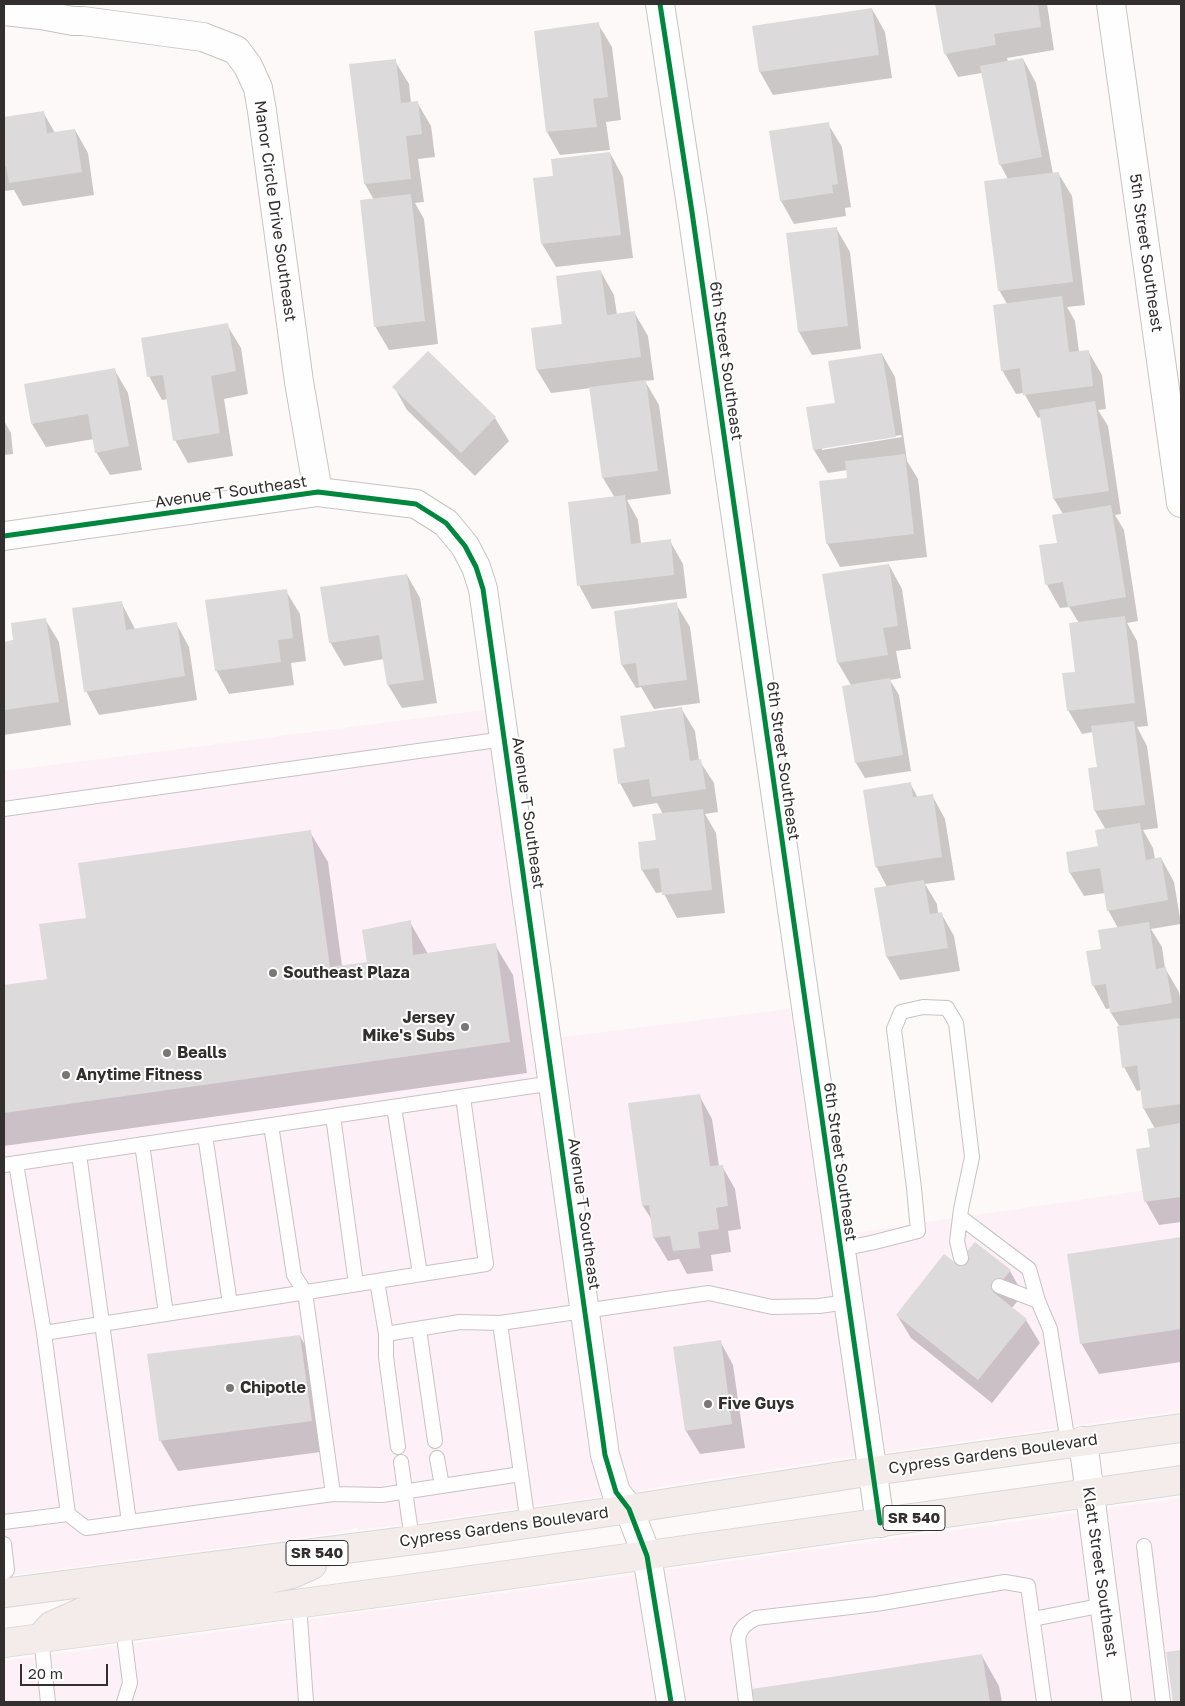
<!DOCTYPE html>
<html>
<head>
<meta charset="utf-8">
<style>
  body { margin:0 }
  #map { position:relative; width:1185px; height:1706px; overflow:hidden; background:#fdf9f8; font-family:"Golos Text",sans-serif }
  canvas { display:block }
  .frame { position:absolute; inset:0; border:5px solid #322f2e; pointer-events:none }
  .scale { position:absolute; left:20px; top:1664px; width:88px; height:22px; box-sizing:border-box; border:2px solid #322f2e; border-top:0; padding-left:6px; font-size:15px; line-height:18px; white-space:nowrap; color:#322f2e; -webkit-text-stroke:4px #fff; paint-order:stroke }
</style>
</head>
<body>
<div id="map">
<canvas width="1185" height="1706"></canvas>
<div class="frame"></div>
<div class="scale">20 m</div>
</div>
<script>
const g = document.querySelector('canvas').getContext('2d');
g.lineJoin = 'round';
function fillPath(path, color) {
  g.fillStyle = color;
  g.fill(path, 'evenodd');
}
function strokePath(path, color, width, dash) {
  g.strokeStyle = color;
  g.lineWidth = width;
  g.lineCap = dash ? 'butt' : 'round';
  g.setLineDash(dash || []);
  g.stroke(path);
}
function write(font, color, halo, rows, align = 'center') {
  g.font = font + ' "Golos Text",sans-serif';
  g.lineWidth = 4;
  g.setLineDash([]);
  g.textBaseline = 'middle';
  g.strokeStyle = halo;
  g.fillStyle = color;
  for (const [text, x, y, turn = 0] of rows) {
    g.save();
    g.translate(x, y);
    g.rotate((+turn || 0) * Math.PI / 180);
    g.textAlign = isNaN(turn) ? turn : align;
    if (halo) g.strokeText(text, 0, 0);
    g.fillText(text, 0, 0);
    g.restore();
  }
}
const commercial = new Path2D(`
  M485,710L590,1457L602,1496L428,1521L358,1530L357,1527L345,1532L4,1576V771Z
  M790,1009L856,1456L635,1491L630,1485L620,1451L562,1037Z
  M1181,1185V1411L886,1452L853,1233Z
  M1181,1498V1702H1133L1107,1508Z
  M1077,1513L1103,1702H687L665,1570Z
  M635,1575L656,1702H4V1661Z`);
const shadow = new Path2D(`
  M937,4H1047L1054,50L1007,58L1008,62L1023,59L1036,83L1053,174L1058,173L1072,196L1085,305L1067,307L1075,321L1079,352L1088,351L1102,375L1106,409L1098,410L1108,426L1121,514L1115,515L1124,530L1138,621L1127,623L1137,641L1148,726L1137,727L1147,746L1158,828L1143,830L1153,848L1155,859L1161,858L1174,882L1181,924L1151,929L1162,947L1165,968L1179,992L1181,1004V1222L1159,1225L1146,1202L1137,1150L1152,1148L1155,1129L1144,1109L1142,1090L1137,1091L1124,1067L1120,1027L1111,1013V1008L1106,1009L1093,985L1102,950L1118,928L1108,910L1105,893L1084,896L1070,873L1067,853L1099,847L1106,830L1095,811L1090,769L1098,768L1093,732L1082,734L1068,710L1077,673L1079,623L1069,607L1060,608L1047,585L1058,544L1063,514L1054,499L1041,417L1038,418L1024,393L1016,394L1002,370L1007,304L999,290L1008,179L1000,164L982,73L958,77L945,53Z
  M872,9L885,32L892,78L773,95L760,72L753,27Z
  M598,24L612,47L621,120L606,122L610,150L560,155L547,132L535,32Z
  M395,61L409,84L411,103L417,102L431,126L435,157L418,159L424,202L415,203L424,219L438,344L389,350L375,326L374,200L365,184Z
  M43,112L55,133L75,130L88,153L94,195L23,206L14,190L4,191V118Z
  M828,124L842,147L851,207L845,208L846,216L794,224L781,201Z
  M610,153L623,177L633,258L556,267L542,244L535,179L554,177Z
  M836,228L850,252L861,349L812,355L799,332Z
  M601,272L614,295L617,315L634,312L648,336L654,380L645,381L659,405L671,494L627,500L638,520L641,544L670,541L683,564L687,598L592,609L579,585L615,498L603,478L591,388L551,393L537,370L532,329L563,325Z
  M227,325L241,348L248,394L224,399L233,456L188,463L175,440L168,399L162,400L149,376Z
  M428,352L495,418L509,441L475,476L407,410L394,387Z
  M882,354L895,377L907,461L918,479L927,557L840,567L827,543L848,479L847,470L828,473L814,450ZM901,435L902,437L822,450V448Z
  M114,369L128,393L142,470L110,475L96,452L94,439L46,447L32,424Z
  M4,421L11,433L13,454L4,455Z
  M889,565L902,589L911,649L896,651L901,678L890,680L899,695L911,771L865,778L856,763L851,685L838,663Z
  M407,575L420,598L437,703L402,708L388,685L384,659L344,666L330,642Z
  M286,591L300,614L306,661L291,663L294,685L229,694L216,670Z
  M121,602L135,629L176,623L189,647L197,700L99,715L86,691Z
  M676,604L690,627L700,703L654,709L641,687L636,688L622,665Z
  M45,619L59,642L71,725L4,735V643L14,642Z
  M681,708L695,731L699,760L714,783L718,812L705,814L716,833L725,913L677,918L663,892L656,893L642,870L657,841L663,814L657,803L633,807L620,783L626,748Z
  M910,783L918,798L932,795L945,819L955,880L925,884L937,904L938,913H941L954,936L960,971L900,980L887,957L876,889L887,887L876,866Z
  M310,832L328,862L342,966L368,963L410,922L428,954L495,945L513,975L527,1073L4,1146V986L48,980L87,919Z
  M699,1095L712,1119L719,1166H722L735,1189L741,1229L728,1231L731,1252L711,1255L713,1271L687,1274L679,1259L668,1261L654,1238L652,1220L643,1206Z
  M1181,1239V1362L1099,1374L1081,1343L1069,1255Z
  M958,1267L1010,1271L1023,1294L1012,1308L1026,1320L1040,1343L992,1403L911,1338L897,1315Z
  M300,1336L317,1367L328,1451L178,1471L160,1440Z
  M720,1341L733,1365L745,1448L700,1454L686,1431Z
  M1181,1652V1702H1175L1168,1653Z
  M982,1656L999,1686L1002,1702H755L753,1690Z`);
const building = new Path2D(`
  M935,4H1038L1041,27L994,34L996,45L944,54Z
  M872,8L879,55L759,72L752,26Z
  M599,22L608,97L593,99L597,127L546,132L534,31Z
  M1023,58L1042,157L999,165L980,66Z
  M396,59L401,103L418,101L422,134L406,136L411,179L364,184L349,64Z
  M44,111L47,133L75,129L82,172L9,183L6,166H4V117Z
  M829,122L838,184L832,185L833,193L780,201L769,131Z
  M610,152L621,235L541,244L533,178L553,176L551,159Z
  M1059,172L1073,282L998,291L984,181Z
  M411,194L425,321L374,327L360,200Z
  M837,227L848,326L798,332L786,233Z
  M601,270L607,315L635,311L641,357L536,370L531,328L562,324L556,276Z
  M1062,296L1069,352L1089,350L1093,386L1023,395L1020,368L1001,371L993,305Z
  M228,323L236,371L211,376L220,433L173,441L163,375L147,377L141,338Z
  M428,351L496,417L461,453L392,387Z
  M882,353L896,437L813,450L806,407L835,403L828,361Z
  M115,368L129,446L95,453L88,414L31,424L24,384Z
  M646,380L658,471L602,478L589,387Z
  M1095,401L1109,491L1053,499L1039,410Z
  M905,454L914,534L826,544L819,481L847,478L845,461Z
  M625,495L631,544L671,539L674,575L577,586L568,502Z
  M1111,505L1126,597L1068,607L1063,582L1045,585L1039,545L1057,543L1052,515Z
  M889,564L898,626L883,628L888,655L837,663L822,574Z
  M407,574L424,680L387,685L379,635L329,643L320,587Z
  M287,589L293,638L278,640L281,662L215,671L205,600Z
  M122,601L126,630L177,622L185,676L84,692L72,608Z
  M677,602L687,680L639,686L636,663L621,665L614,611Z
  M1125,616L1135,703L1067,711L1062,673L1075,672L1069,623Z
  M46,618L59,702L4,710V642L13,640L11,623Z
  M890,678L903,755L855,763L842,686Z
  M682,707L690,761L701,759L706,789L652,797L649,779L618,784L613,749L625,747L620,716Z
  M1134,721L1145,805L1094,811L1088,768L1097,767L1091,726Z
  M911,782L913,797L933,794L942,857L875,867L863,790Z
  M703,809L712,890L662,895L659,868L641,870L638,842L656,840L652,814Z
  M1140,823L1146,860L1161,857L1168,900L1107,911L1100,868L1069,873L1066,852L1098,846L1095,830Z
  M311,830L330,967L367,962L362,930L411,920L413,955L496,943L510,1042L4,1113V985L47,979L39,924L86,918L78,863Z
  M924,880L930,914L942,912L948,948L886,957L874,888Z
  M1149,922L1156,969L1166,967L1172,1003L1110,1013L1106,984L1092,986L1086,951L1101,949L1098,930Z
  M1181,1018V1104L1143,1109L1137,1065L1122,1068L1117,1026Z
  M700,1094L710,1166L723,1165L728,1206L716,1208L719,1229L698,1232L700,1248L673,1251L670,1236L653,1238L649,1205L642,1206L628,1103Z
  M1181,1123V1197L1144,1202L1136,1149L1150,1147L1147,1129Z
  M1181,1237V1329L1080,1344L1067,1254Z
  M975,1242L1011,1270L993,1292L1027,1319L978,1380L896,1315L944,1254L958,1265L961,1258Z
  M300,1335L312,1421L159,1441L147,1354Z
  M721,1340L732,1424L685,1431L673,1347Z
  M1181,1650V1702H1173L1166,1652Z
  M982,1654L990,1702H754L752,1689Z`);
const service = new Path2D(`
  M4,809L504,739
  M394,1107L420,1274
  M333,1116L356,1284
  M205,1135L230,1304
  M142,1144L166,1314
  M79,1154L129,1522
  M16,1163L44,1333L68,1514
  M4,1165L553,1083
  M960,1217L1029,1269L1038,1301L1050,1329L1068,1443
  M840,1249L871,1243L918,1231L914,1188L894,1029L901,1012L923,1007L947,1008L956,1023L972,1157L961,1209L957,1241L961,1258
  M377,1281L386,1334V1357L398,1447
  M999,1286L1038,1301
  M419,1329L435,1441
  M44,1333L486,1264L463,1097
  M386,1334L460,1322L500,1323
  M437,1458L442,1486
  M401,1462L412,1540
  M521,1474L528,1524
  M333,1494L382,1495L521,1474L500,1323L709,1293L772,1307L819,1306L848,1302
  M4,1522L68,1514L86,1528L333,1494L305,1292L294,1275L271,1125
  M4,1544L7,1570L4,1573
  M1144,1546L1163,1702
  M299,1604L306,1702
  M1033,1619L1104,1605
  M123,1628L130,1683L124,1702
  M41,1638L48,1702
  M746,1702L738,1639C740,1627 746,1624 756,1618L876,1604L1005,1582L1028,1586L1044,1702`);
const minor = new Path2D(`
  M660,4L692,212L880,1523
  M1111,4L1181,503
  M4,11L41,15L73,21H83L203,37L236,50L248,66L258,88L262,111L299,382L318,492
  M4,536L318,492L416,504L446,523L465,546L476,567L483,589L605,1455L616,1492L629,1509L647,1556
  M1083,1441L1117,1702`);
const tertiary = new Path2D(`
  M647,1556L671,1702`);
const primary = new Path2D(`
  M4,1593L430,1538L629,1509L873,1471L1181,1428
  M43,1635L51,1626L91,1608L265,1580L292,1574L312,1565
  M4,1643L400,1590L1181,1480`);
const cycleway = new Path2D(`
  M660,4L692,212L880,1523
  M4,536L318,492L416,504L446,523L465,546L476,567L483,589L605,1455L616,1492L629,1509L647,1556L671,1702`);
const markers = [
  [273,973,5,"#797675"],
  [465,1027,5,"#797675"],
  [167,1053,5,"#797675"],
  [66,1075,5,"#797675"],
  [230,1388,5,"#797675"],
  [708,1404,5,"#797675"]
];
const shields = [
  [914,1518,62],
  [317,1553,62]
];
const shieldNames = [
  ["SR 540",914,1518],
  ["SR 540",317,1553]
];
const streetNames = [
  ["Manor Circle Drive Southeast",275,211,82],
  ["5th Street Southeast",1146,253,82],
  ["6th Street Southeast",726,361,82],
  ["Avenue T Southeast",231,492,-8],
  ["6th Street Southeast",783,761,82],
  ["Avenue T Southeast",528,813,82],
  ["6th Street Southeast",840,1162,82],
  ["Avenue T Southeast",584,1214,82],
  ["Cypress Gardens Boulevard",993,1454,-8],
  ["Cypress Gardens Boulevard",504,1527,-8],
  ["Klatt Street Southeast",1100,1572,82]
];
const poiNames = [
  ["Southeast Plaza",283,973],
  ["Jersey",455,1018,"right"],
  ["Mike's Subs",455,1036,"right"],
  ["Bealls",177,1053],
  ["Anytime Fitness",76,1075],
  ["Chipotle",240,1388],
  ["Five Guys",718,1404]
];
fillPath(commercial, '#fef0f7');
fillPath(shadow, '#0003');
fillPath(building, '#dcdada');
strokePath(service, '#c6c3c2', 16);
strokePath(minor, '#c6c3c2', 30);
strokePath(tertiary, '#c6c3c2', 30);
strokePath(primary, '#d9d7d7', 30);
strokePath(service, '#fffefe', 14);
strokePath(minor, '#fffefe', 28);
strokePath(tertiary, '#fffefe', 28);
strokePath(primary, '#f4ecea', 28);
strokePath(cycleway, '#00873e', 5);
for (const [x, y, r, color] of markers) {
  const dot = new Path2D();
  dot.arc(x, y, r, 0, 2 * Math.PI);
  g.fillStyle = color;
  g.fill(dot);
  strokePath(dot, '#fff', 2);
}
for (const [x, y, w] of shields) {
  const box = new Path2D();
  box.roundRect(x - w / 2, y - 12.5, w, 25, 4);
  g.fillStyle = '#fff';
  g.fill(box);
  strokePath(box, '#322f2e', 1);
}
write('bold 15px', '#322f2e', null, shieldNames);
write('16px', '#322f2e', '#fff', streetNames);
write('bold 16px', '#322f2e', '#fff', poiNames, 'left');
</script>
</body>
</html>
